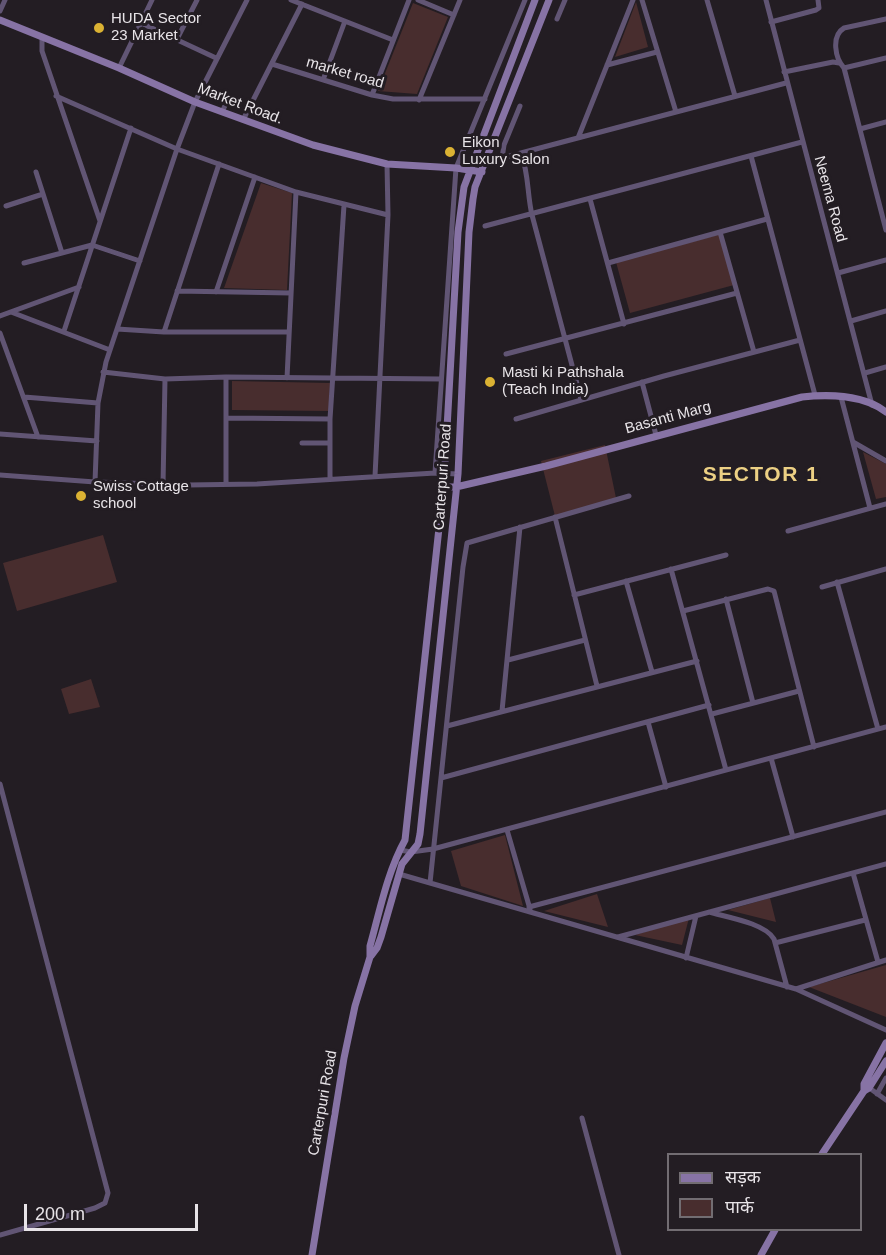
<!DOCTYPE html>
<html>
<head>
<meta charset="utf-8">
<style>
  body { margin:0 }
  #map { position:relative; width:886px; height:1255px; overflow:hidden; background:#231d23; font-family:Arial,"Noto Sans Devanagari",sans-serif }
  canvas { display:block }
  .legend { position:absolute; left:667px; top:1153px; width:195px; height:78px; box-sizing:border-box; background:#231d23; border:2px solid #726d72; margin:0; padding:8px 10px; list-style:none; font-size:18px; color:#e8e4e8 }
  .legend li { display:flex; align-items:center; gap:12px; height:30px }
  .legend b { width:30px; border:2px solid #726d72 }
  .scale { position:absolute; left:24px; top:1204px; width:174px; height:27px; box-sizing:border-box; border:3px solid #e8e4e8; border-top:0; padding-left:8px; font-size:18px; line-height:21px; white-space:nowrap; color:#e8e4e8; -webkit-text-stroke:4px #231d23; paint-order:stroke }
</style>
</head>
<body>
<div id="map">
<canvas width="886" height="1255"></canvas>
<ul class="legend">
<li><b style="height:8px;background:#8773a5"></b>सड़क</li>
<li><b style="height:16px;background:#482d2e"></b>पार्क</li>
</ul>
<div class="scale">200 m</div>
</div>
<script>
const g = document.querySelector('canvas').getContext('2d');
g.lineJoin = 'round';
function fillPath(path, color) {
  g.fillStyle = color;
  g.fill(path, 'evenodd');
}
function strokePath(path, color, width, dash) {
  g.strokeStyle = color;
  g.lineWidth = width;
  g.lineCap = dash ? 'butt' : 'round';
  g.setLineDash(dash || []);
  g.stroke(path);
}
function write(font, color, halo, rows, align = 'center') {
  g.font = font + ' Arial,sans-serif';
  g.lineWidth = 6;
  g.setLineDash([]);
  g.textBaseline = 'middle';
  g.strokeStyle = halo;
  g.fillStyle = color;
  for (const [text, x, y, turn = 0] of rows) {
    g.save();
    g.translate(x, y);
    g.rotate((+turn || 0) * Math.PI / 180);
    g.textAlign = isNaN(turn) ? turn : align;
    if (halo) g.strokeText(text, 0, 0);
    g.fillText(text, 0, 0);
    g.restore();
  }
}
const green = new Path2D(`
  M636,2L648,47L615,57Z
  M413,3L448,17L417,94L378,91Z
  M261,183L292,193L287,290L224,288Z
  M721,234L734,285L630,313L616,262Z
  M232,381L330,383L329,411L232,410Z
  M605,445L616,498L555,516L541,461Z
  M863,452L886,464V497L876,499Z
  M103,535L117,582L17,611L3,563Z
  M91,679L100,707L69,714L61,689Z
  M505,835L523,906L461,886L451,851Z
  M597,894L608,927L544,911Z
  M770,898L776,922L728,910Z
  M689,918L682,945L635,935Z
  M886,965V1017L809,987Z`);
const street = new Path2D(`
  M291,0L393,40
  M418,0L454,15
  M642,0L676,112
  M707,0L735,96
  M766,0L872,405
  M0,11L5,0
  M557,19L565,0
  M886,19L844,28C831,36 835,58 844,68L886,230
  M771,22L816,10L819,8L818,0
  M141,23L216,58
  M42,37V51L100,221
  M177,39L197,0
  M272,64L372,95L393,99H485
  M607,65L657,52
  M119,68L152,0
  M844,68L886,58
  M784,72L833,62L839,63
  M323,80L345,21
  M372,95L409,0
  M56,96L177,149L296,192L388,215
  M419,100L460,0
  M520,106L504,145L502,158L786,83
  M222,112L229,97
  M243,120L302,4
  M860,129L886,122
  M578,138L633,0
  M521,153C529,174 527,194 532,215L581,399
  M751,156L815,395
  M36,172L62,253
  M590,199L624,324
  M6,206L43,194
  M485,226L802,142
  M720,232L754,352
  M24,263L92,245L140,261
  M608,263L767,219
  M838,273L886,260
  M177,291L291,293
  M216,292L255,177
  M11,312L110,350
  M0,316L79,287
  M851,321L886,311
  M117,329L164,332H289
  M64,331L131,128
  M164,332L219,164
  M0,333L38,437
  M506,354L737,293
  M103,372L165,379L226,377L441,379
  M865,373L886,367
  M226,377V484
  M287,378L296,192
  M642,382L656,435
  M24,397L98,403
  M841,397L870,508
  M227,418L330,419
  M516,419L664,376L800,340
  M0,434L97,441
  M853,442L886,461
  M302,443H330
  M435,473L456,168L525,0
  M0,475L95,482L187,485L257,484L435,473L458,474
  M375,476L388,215L387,164
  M330,478V419L344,205
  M95,482L98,403L106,362L177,149L195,102L247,0
  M163,485L165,379
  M555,517L597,686
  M788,531L886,504
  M671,569L726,770
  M626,581L652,672
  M837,582L878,729
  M822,587L886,569
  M574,595L726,555
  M726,599L753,703
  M683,611L768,589L774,591L814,747
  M508,660L585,640
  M502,711L520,527
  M712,714L799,691
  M648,722L666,787
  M447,726L697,661
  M771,758L793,837
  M441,778L709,705
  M0,784L108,1193L105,1203L95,1208L0,1235
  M507,830L530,909
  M400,850L411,852L433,849L886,727
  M853,873L878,962
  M399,874L796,989L886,1030
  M430,883L463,567L467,543L629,496
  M529,907L886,812
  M709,912C726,917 765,923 774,939L787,987
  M618,937L886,864
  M775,943L865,920
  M686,958L696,916
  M796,989L886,960
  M868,1087L886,1100
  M877,1094L886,1078
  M582,1118L619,1255`);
const secondary = new Path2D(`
  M0,20L119,68L195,102L313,145L387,164L456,168L482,172
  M444,487H456L546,466L802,397C829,394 864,395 886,412
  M371,956L377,948L381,937L402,864L418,844L420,834L458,474L469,232L473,199L475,187L549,0
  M864,1091V1084L886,1043
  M822,1154L864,1091L869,1088L886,1061
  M312,1255L344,1058L355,1006L370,957V946C380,910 387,873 405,840L444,482L458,232L464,187L535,0
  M761,1255L775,1230`);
const markers = [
  [99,28,6,"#dbb233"],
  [450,152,6,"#dbb233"],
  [490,382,6,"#dbb233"],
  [81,496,6,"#dbb233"]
];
const poiNames = [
  ["HUDA Sector",111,19],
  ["23 Market",111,36],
  ["Eikon",462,143],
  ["Luxury Salon",462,160],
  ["Masti ki Pathshala",502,373],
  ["(Teach India)",502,390],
  ["Swiss Cottage",93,487],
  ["school",93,504]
];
const streetNames = [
  ["market road",345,73,16],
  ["Market Road.",240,104,21],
  ["Neema Road",830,199,75],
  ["Basanti Marg",668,418,-15],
  ["Carterpuri Road",443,477,-86],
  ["Carterpuri Road",323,1103,-80]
];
const districtNames = [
  ["SECTOR 1",761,475]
];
fillPath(green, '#482d2e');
strokePath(street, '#615574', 5);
strokePath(secondary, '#8773a5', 7);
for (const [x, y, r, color] of markers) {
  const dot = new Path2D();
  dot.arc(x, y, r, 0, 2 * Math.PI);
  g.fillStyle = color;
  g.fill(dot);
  strokePath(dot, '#231d23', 2);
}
write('15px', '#e8e4e8', '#231d23', poiNames, 'left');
write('15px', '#e8e4e8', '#231d23', streetNames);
g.letterSpacing = '1.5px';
write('bold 21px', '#ecd084', '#231d23', districtNames);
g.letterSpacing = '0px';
</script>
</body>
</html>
